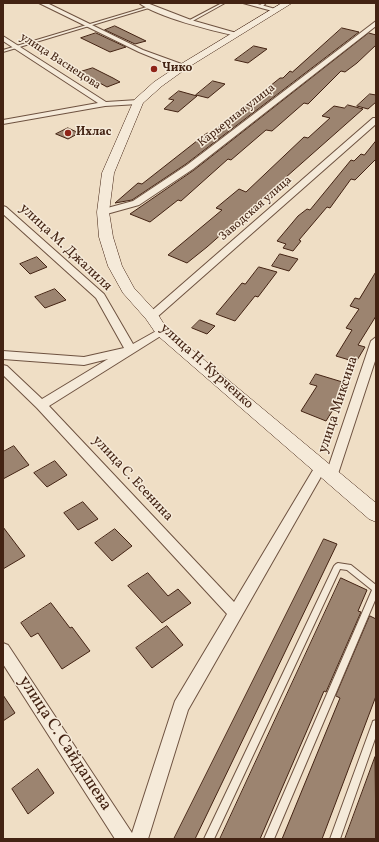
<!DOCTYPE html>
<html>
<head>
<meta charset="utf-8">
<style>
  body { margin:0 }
  #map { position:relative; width:379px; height:842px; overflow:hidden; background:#efdec5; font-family:Vollkorn,serif }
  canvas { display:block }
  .frame { position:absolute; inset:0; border:4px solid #432313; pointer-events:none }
</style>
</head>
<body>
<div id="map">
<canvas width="379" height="842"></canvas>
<div class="frame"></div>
</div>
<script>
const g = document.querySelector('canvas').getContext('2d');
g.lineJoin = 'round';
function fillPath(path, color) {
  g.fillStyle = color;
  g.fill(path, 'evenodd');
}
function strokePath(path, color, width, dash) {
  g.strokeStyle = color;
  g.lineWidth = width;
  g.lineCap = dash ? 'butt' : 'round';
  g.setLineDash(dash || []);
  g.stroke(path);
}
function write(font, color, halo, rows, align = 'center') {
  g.font = font + ' Vollkorn,serif';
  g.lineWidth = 3;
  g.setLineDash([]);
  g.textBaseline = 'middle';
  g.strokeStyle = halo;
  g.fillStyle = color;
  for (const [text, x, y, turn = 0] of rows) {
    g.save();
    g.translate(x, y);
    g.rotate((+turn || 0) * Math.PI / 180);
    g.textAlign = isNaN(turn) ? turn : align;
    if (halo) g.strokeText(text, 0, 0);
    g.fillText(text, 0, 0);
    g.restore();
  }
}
const building = new Path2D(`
  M115,26L146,41L135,44L105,30Z
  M342,28L359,32L186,164L132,200L115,203L138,183L142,184L207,133L210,134L280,78H283L290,71L292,72Z
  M96,33L126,47L110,52L81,38Z
  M369,33L376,35V45L357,63L345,72L341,71L308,104L304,103L272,131L266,130L231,160L228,159L181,201L178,200L150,222L130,214L194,170Z
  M254,46L267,49L248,63L235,60Z
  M93,68L113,78L120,82L107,87L80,72Z
  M213,81L225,84L208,98L196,95Z
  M179,91L197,96L178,112L164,109L174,100L169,99Z
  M370,94L376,95V102L368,109L357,106Z
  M348,105L363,109L207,247L187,263L168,255L222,210L216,208L239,189L246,192L304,137L308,138L330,118L322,116L334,106L344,108Z
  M68,128L79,133L68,139L56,134Z
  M376,141V159L355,180L351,179L330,208L327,207L299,240L301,241L293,251L283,248L286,244L277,241L298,216L307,209L310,210L351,160L354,161L361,154L364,155Z
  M280,254L298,259L289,271L272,266Z
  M37,257L47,267L30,274L20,264Z
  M259,267L277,272L258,297L255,296L235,321L216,314L242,283L245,284Z
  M376,272V316L358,345L365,347L356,362L336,356L352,330L346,328L359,309L350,306L355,298L359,299Z
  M55,289L66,300L45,308L35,297Z
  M200,320L215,326L207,334L192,328Z
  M316,374L349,384L326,421L301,411L317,386L310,384Z
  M14,446L29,465L3,479V452Z
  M55,461L67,475L47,487L34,473Z
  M83,502L98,519L78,530L64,513Z
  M3,527L25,556L3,569Z
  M115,529L132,546L112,561L95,543Z
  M324,539L337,544L195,839H174Z
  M148,573L168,596L178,589L191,603L162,623L128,586Z
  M341,578L367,590L358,611L361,612L326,692L324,691L260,839H220Z
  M51,603L70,628L72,627L90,651L62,669L38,633L31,637L21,623Z
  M370,616L376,619V696L322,839H282L340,698L336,696Z
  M167,626L183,645L152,668L136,648Z
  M3,695L15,713L3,721Z
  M375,757L376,839H345Z
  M38,769L54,793L28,814L12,789Z`);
const lane = new Path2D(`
  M222,3H225L189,23L186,22Z
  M263,3H266L262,7H260V5Z
  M150,6L152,7L3,52V50Z
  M338,563L351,565L376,585V598L274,839H264L372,590L347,570L340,569L214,839H204L334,566L336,564Z
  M376,720V736L340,839H330L372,724L373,721Z`);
const street = new Path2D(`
  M39,3H47L143,50L187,66L184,68L166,63L139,52Z
  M139,3H147L191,20L240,34L237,36C213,31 157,17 139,3Z
  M243,3H254L279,10L276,12Z
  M376,21V26L193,169L139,205L103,215L100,214V210L133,201L187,165Z
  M3,36L106,102L138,100L142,102L138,104L105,106L3,124V120L98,103L3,41Z
  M373,118H376V124L156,318H148L147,316L148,314Z
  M3,206L6,207L104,294L133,344L158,330L162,329L167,332L49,406L234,602L316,465L320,463L324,465L326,468L188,710L148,839H115L3,664V643L8,645L132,833L175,701L227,614L37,408L3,375V365L7,366L42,399L108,359L84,365L3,359V351L84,357L124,348L96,298L3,214Z
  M376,337V358L337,477L336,480L331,482L326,480L325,477L371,341Z`);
const secondary = new Path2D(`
  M282,3H292L187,68L162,86L143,103L114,173L109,212L113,237L122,266L134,288L157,313L167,329L376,503V522L369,519L157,335L146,319L123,293L108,266L99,237L97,212L102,173L134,100L154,82L181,64Z`);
const markers = [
  [154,69,4,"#8f2418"],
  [68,133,4,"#8f2418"]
];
const farStreetnames = [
  ["улица Васнецова",60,62,33],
  ["Карьерная улица",237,116,-38],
  ["Заводская улица",256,209,-41]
];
const farPoinames = [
  ["Чико",162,69],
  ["Ихлас",76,133]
];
const streetNames = [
  ["улица М. Джалиля",65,248,43],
  ["улица Н. Курченко",206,367,42],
  ["улица Миксина",339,405,-72],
  ["улица С. Есенина",132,479,47]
];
const nearStreetnames = [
  ["улица С. Сайдашева",64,744,57]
];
fillPath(building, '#9c8470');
strokePath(building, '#432313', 1);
strokePath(lane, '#6e5240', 2);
strokePath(street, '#6e5240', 2);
strokePath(secondary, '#432313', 1);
fillPath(lane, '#f5ead9');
fillPath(street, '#f5ead9');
fillPath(secondary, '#f5ead9');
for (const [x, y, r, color] of markers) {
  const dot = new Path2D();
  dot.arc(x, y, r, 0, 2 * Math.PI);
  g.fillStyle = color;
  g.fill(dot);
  strokePath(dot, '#f5ead9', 1.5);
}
write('12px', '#432313', '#f5ead9', farStreetnames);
write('bold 12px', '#432313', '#f5ead9', farPoinames, 'left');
write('14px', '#432313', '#f5ead9', streetNames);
write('17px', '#432313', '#f5ead9', nearStreetnames);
</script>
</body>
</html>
